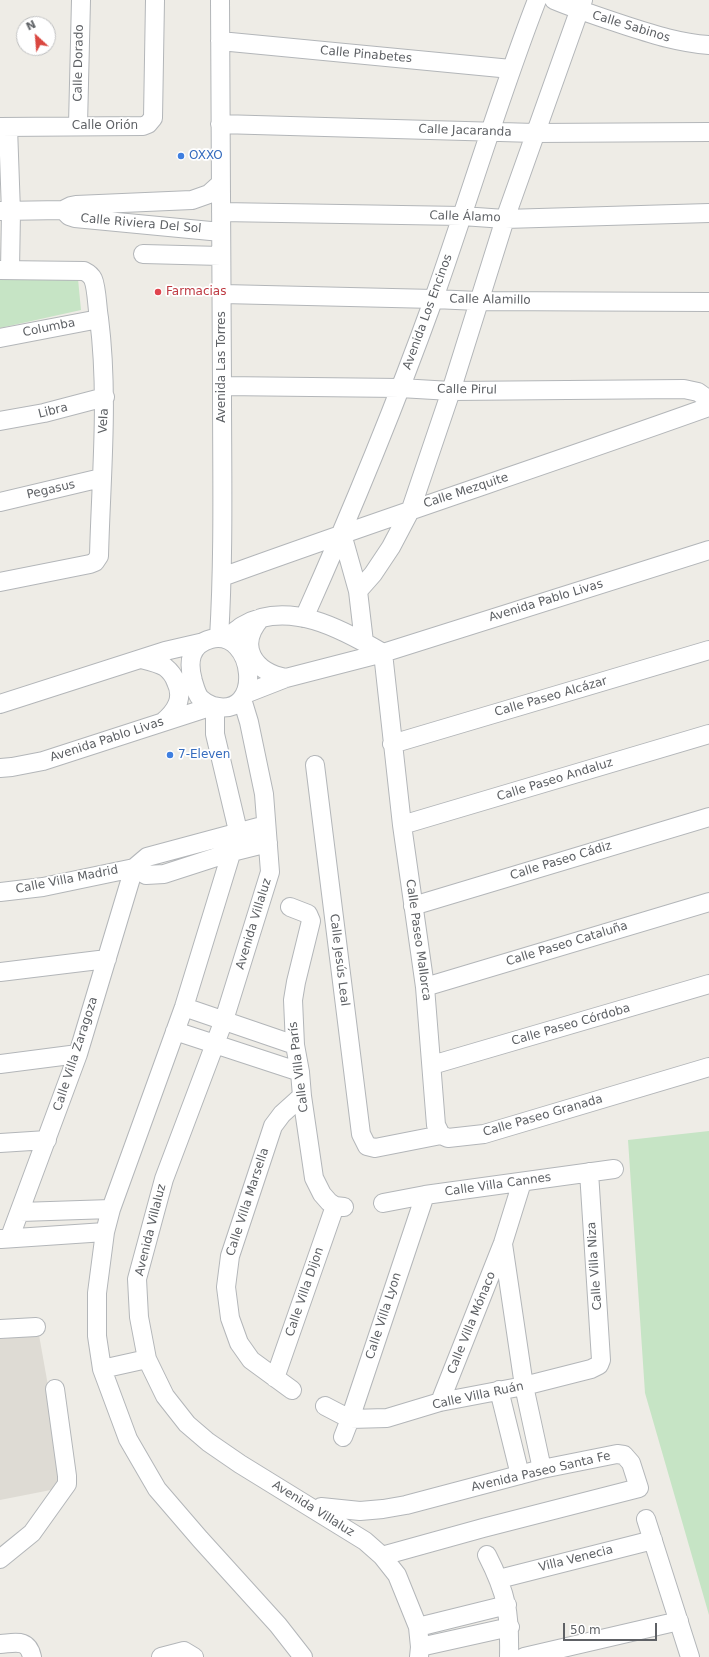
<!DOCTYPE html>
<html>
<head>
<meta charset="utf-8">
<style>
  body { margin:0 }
  #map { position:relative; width:709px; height:1657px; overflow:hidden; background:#eeece6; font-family:"DejaVu Sans",sans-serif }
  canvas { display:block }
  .north { position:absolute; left:16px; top:16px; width:40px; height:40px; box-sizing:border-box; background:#fff; border:1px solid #bfc0c1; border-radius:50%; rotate:334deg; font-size:11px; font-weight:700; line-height:16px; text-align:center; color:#5e6165 }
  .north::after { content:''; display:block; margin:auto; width:14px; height:18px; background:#da4740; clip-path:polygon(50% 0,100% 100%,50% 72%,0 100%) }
  .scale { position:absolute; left:563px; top:1623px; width:94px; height:18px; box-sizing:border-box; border:2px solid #5e6165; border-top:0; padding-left:5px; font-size:12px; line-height:14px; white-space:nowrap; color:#5e6165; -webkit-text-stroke:3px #fff; paint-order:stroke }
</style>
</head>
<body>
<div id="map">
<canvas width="709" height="1657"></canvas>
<div class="north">N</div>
<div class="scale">50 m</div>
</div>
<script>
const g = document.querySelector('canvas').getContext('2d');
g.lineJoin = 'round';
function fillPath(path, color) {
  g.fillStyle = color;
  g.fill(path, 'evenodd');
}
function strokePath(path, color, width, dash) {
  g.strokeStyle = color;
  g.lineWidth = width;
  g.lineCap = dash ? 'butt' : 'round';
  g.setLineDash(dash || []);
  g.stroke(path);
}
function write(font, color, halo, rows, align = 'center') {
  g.font = font + ' "DejaVu Sans",sans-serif';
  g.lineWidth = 3.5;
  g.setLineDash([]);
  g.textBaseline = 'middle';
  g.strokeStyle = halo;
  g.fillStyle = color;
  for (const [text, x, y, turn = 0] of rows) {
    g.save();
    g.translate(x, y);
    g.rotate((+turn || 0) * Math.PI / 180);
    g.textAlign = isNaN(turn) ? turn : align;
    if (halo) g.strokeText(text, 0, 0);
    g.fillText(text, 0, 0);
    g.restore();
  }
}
const education = new Path2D(`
  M39,1335L66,1487L0,1500V1339Z`);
const green = new Path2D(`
  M0,277L78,279L81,310L0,328Z
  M709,1131V1615L645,1393L628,1140Z`);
const minor = new Path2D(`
  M554,0C578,10 603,18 627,26C655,35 680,43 709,45
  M220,41L511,69
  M220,124L535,133L709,132
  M78,125L81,0
  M0,127L143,126L148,124L153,118L155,0
  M8,127L11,212L10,270
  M63,210L69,216L75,218L221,232
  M0,211L63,210L71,206L76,205L192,200L209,194L220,184
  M221,212L462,216L505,219L709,213
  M143,254L221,256
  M0,270L84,271C88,273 91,275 93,279C97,288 97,308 99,318C109,397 101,477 99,556L95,562L90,564L0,582
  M223,294L434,299L478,301L709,302
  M0,338L99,319
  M222,386L400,388L451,391L684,389L698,392L709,400
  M0,421L44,413L105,397
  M0,502L101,478
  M342,534L358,591L364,642
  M222,577C384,518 547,465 709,407
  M358,591L373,574L391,547L411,509L451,391L505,219L583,0
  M261,618C236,646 254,672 286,678
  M304,618C351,513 395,406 434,298C469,199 499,98 537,0
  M219,638C224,555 222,472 222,388C221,259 221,129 220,0
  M225,639C231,635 236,630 242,626C288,599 342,629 383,653
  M383,653L402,825L425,987L436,1125L441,1135
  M141,659C149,661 158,663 165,667C170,671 174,676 176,682C184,698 176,711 163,722
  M245,694L286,678L383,653L709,550
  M242,699L249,722L264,794L270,872L224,1020L164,1179L137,1279L139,1317L147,1359L165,1396L187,1424L208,1442L240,1464L365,1541L382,1556L397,1575L418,1627L420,1647L419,1657
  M0,704L165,651L204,642
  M215,707V734L238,831L184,1007L111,1209L105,1232L97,1293V1336L102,1369L128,1439L157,1489L200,1539L278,1625L303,1657
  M392,744L709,650
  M315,765L361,1134L367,1146L375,1148L441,1135L448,1138L484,1134L709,1067
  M0,768L12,767L43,761L213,706C265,720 255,628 211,639C189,645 188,663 193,681C195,687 196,693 200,698C204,702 208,704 213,706
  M402,825L709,734
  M134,868L146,875L164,874L232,852L268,843
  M0,892L43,887L134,868L147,857L266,825
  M413,906L709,817
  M290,907L308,914L311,921L296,982L293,1000L295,1045L300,1072L302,1096L314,1178L322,1194L329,1202L335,1206L344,1207
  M0,972L107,959
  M425,987L709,902
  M184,1007L295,1045
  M175,1031L300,1072
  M0,1064L78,1054
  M432,1065L709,984
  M0,1143L47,1140
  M383,1203L425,1195L614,1169
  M20,1212L111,1209
  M10,1237L78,1054L134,868
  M1,1239L105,1232
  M503,1244L524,1386L542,1469
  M0,1329L36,1327
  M102,1369L147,1359
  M275,1378L335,1206
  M292,1390L251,1360L239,1343L230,1318L226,1287L230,1256L273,1126L282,1114L302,1096
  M499,1390L520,1475
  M440,1402L503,1243L522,1182
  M325,1406L350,1419L387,1418L440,1402L524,1386L591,1369L599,1365L601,1360L589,1172
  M343,1437L350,1419L425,1195
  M318,1510L321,1507L360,1511L383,1509L406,1505L542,1469L617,1454L624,1455L631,1463L639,1488L483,1528L382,1556
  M646,1519L690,1657
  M487,1555C507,1594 510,1613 509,1657
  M0,1559L32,1533L67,1484V1476L55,1389
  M499,1579L653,1540
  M418,1627L507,1605
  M0,1644C15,1643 28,1638 32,1657
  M420,1647L510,1627
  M161,1657L184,1651L194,1657
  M524,1657L679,1621`);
const markers = [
  [181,156,4,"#3f7fe0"],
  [158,292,4,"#e0444e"],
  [170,755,4,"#3f7fe0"]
];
const streetNames = [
  ["Calle Sabinos",631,27,17],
  ["Calle Pinabetes",366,55,5],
  ["Calle Dorado",79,63,-89],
  ["Calle Orión",105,126],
  ["Calle Jacaranda",465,131,2],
  ["Calle Álamo",465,217,2],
  ["Calle Riviera Del Sol",141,224,5],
  ["Calle Alamillo",490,300,1],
  ["Avenida Los Encinos",428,312,-70],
  ["Columba",49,328,-11],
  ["Avenida Las Torres",222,367,-90],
  ["Calle Pirul",467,390,1],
  ["Libra",53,411,-14],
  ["Vela",104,421,-87],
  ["Pegasus",51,490,-13],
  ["Calle Mezquite",466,491,-18],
  ["Avenida Pablo Livas",546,601,-17],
  ["Calle Paseo Alcázar",551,697,-16],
  ["Avenida Pablo Livas",107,740,-18],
  ["Calle Paseo Andaluz",555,780,-17],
  ["Calle Paseo Cádiz",561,861,-17],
  ["Calle Villa Madrid",67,880,-11],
  ["Avenida Villaluz",254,924,-73],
  ["Calle Paseo Mallorca",418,940,82],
  ["Calle Paseo Cataluña",567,944,-17],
  ["Calle Jesús Leal",339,960,83],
  ["Calle Paseo Córdoba",571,1025,-16],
  ["Calle Villa Zaragoza",76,1054,-72],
  ["Calle Villa París",299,1067,-97],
  ["Calle Paseo Granada",543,1116,-16],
  ["Calle Villa Cannes",498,1185,-8],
  ["Calle Villa Marsella",248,1202,-72],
  ["Avenida Villaluz",151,1230,-76],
  ["Calle Villa Niza",595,1266,-94],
  ["Calle Villa Dijon",305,1292,-71],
  ["Calle Villa Lyon",384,1316,-72],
  ["Calle Villa Mónaco",472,1323,-68],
  ["Calle Villa Ruán",478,1396,-12],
  ["Avenida Paseo Santa Fe",541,1472,-13],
  ["Avenida Villaluz",313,1509,32],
  ["Villa Venecia",576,1559,-14]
];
const shopNames = [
  ["OXXO",189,156],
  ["7-Eleven",178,755]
];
const healthNames = [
  ["Farmacias",166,292]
];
fillPath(education, '#dedbd4');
fillPath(green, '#c6e4c5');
strokePath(minor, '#b3b6b9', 20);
strokePath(minor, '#fff', 18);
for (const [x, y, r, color] of markers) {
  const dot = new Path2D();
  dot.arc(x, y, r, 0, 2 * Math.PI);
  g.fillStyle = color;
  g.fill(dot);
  strokePath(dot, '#fff', 1.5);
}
write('12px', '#5e6165', '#fff', streetNames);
write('12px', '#366cbe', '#fff', shopNames, 'left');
write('12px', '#be3a42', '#fff', healthNames, 'left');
</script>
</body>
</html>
